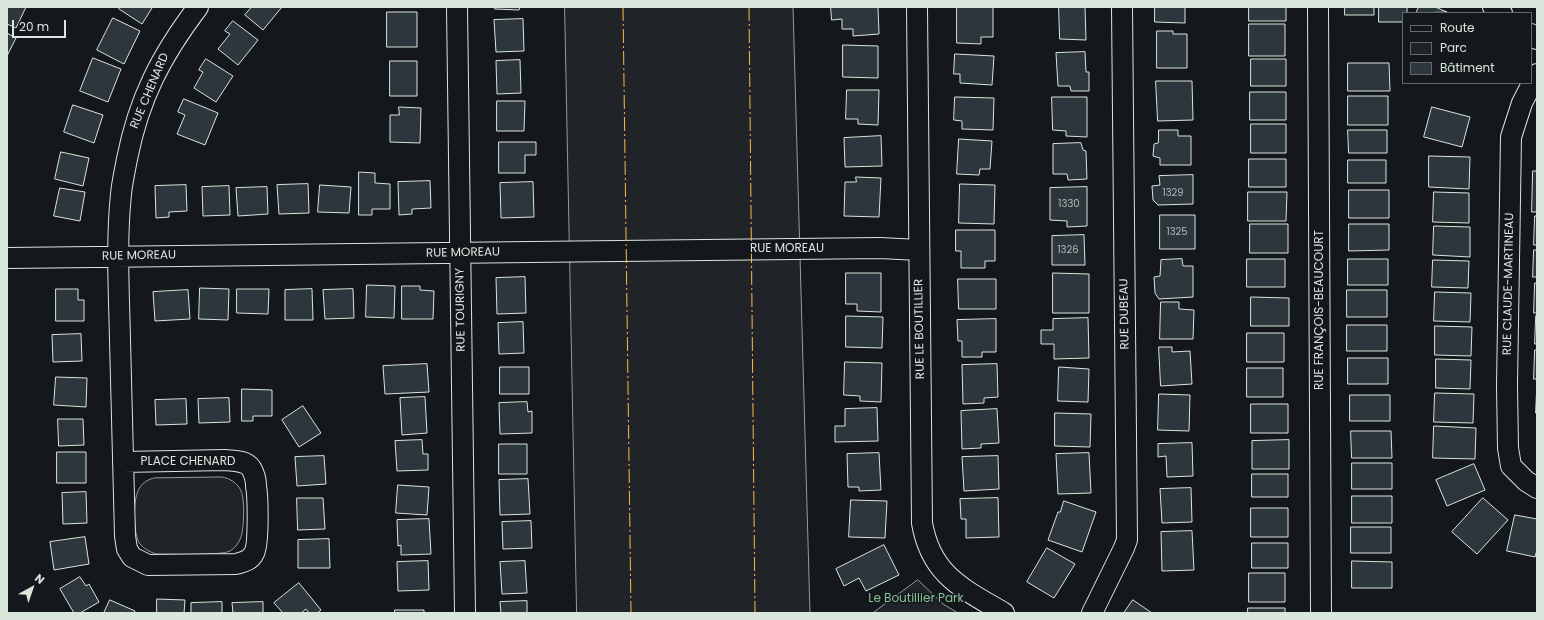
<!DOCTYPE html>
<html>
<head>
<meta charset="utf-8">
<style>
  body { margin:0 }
  #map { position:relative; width:1544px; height:620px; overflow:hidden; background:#14181c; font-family:Poppins,sans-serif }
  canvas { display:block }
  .frame { position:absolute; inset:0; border:8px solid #d8e6dc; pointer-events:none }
  .legend { position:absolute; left:1402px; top:12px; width:130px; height:72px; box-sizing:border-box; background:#14181c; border:1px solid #626a69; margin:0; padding:5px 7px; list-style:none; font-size:12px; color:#d8e6dc }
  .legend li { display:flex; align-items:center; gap:8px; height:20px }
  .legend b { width:20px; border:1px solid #626a69 }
  .north { position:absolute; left:12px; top:568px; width:40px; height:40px; -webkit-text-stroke:3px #14181c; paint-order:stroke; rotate:40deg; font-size:11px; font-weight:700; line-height:16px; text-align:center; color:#d8e6dc }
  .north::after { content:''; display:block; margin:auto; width:14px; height:18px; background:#d8e6dc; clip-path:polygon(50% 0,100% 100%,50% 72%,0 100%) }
  .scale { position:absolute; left:12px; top:20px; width:54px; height:18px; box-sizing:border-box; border:2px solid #d8e6dc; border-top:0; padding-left:5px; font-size:12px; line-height:14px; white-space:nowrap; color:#d8e6dc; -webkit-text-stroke:3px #14181c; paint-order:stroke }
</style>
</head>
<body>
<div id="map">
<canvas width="1544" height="620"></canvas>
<div class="frame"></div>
<ul class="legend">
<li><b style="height:5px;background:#14181c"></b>Route</li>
<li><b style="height:11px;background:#202428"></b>Parc</li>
<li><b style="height:11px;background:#2c363c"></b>Bâtiment</li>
</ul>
<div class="north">N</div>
<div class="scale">20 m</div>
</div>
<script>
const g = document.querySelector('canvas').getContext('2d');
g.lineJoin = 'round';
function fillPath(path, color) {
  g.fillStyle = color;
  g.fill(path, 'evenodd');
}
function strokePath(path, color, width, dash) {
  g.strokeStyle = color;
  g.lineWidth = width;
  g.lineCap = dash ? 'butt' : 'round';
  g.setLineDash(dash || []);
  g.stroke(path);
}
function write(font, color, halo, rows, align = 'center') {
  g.font = font + ' Poppins,sans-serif';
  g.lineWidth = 3;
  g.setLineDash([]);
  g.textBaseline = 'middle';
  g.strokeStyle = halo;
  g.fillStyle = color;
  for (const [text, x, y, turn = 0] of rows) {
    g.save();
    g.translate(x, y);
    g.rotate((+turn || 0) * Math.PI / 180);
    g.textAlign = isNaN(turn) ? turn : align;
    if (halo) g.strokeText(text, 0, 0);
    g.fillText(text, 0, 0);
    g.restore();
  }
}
const green = new Path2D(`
  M565,7H793L810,613H577Z
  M222,477C229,478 238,483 241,491C245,498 244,529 241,537C239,543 235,548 230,551C220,556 170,554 156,554C150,552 144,549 140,544C133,535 133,501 138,491C141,484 146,480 154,478Z
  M918,580L943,604L958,613H873Z`);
const building = new Path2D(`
  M7,7H26L16,28L7,24Z
  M120,7H150L152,8L142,24L119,9Z
  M252,7H282L263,30L245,15Z
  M495,7H520L519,10L495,9Z
  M831,7H878L879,34L853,36V29H842V19L832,20Z
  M957,7H993V37H981V44L957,43Z
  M1059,7H1085L1086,40L1060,39Z
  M1155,7H1185V23L1155,22Z
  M1249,7H1286V21H1249Z
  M1345,7H1374V15H1345Z
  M1379,7H1407V13H1403V22H1379Z
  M1419,7H1435L1447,12L1416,13Z
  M387,12H417V47H387Z
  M113,18L140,31L124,64L97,50Z
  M523,19L524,51L496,52L494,20Z
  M233,21L258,40L238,65L218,49L230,34L225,31Z
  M1249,24H1285V56H1249Z
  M1157,31H1173V34H1187V68H1157Z
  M7,33L16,38L7,56Z
  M843,45L878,46V78L843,77Z
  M1085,52L1086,72H1089V91H1071L1070,86H1058L1056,53Z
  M955,54L994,56L992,85L960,83V74H954Z
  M93,58L121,69L108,102L80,91Z
  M206,59L233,76L216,102L194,88L203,72L199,70Z
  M1251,59H1286V86H1251Z
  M520,60L521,93L497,94L496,61Z
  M390,61H417V96H390Z
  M1348,63H1389L1390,91H1348Z
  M1156,81H1192L1193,120L1158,121Z
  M847,90H879L878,125L858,124V119H846Z
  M1250,92H1286V120H1250Z
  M1348,96H1388V125H1348Z
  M955,97L994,98L993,130L962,129V121L954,120Z
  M1052,97H1087V137L1066,136V131L1053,130Z
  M184,99L218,113L205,145L177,134L185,115L178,112Z
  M497,101H525L524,131H497Z
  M73,105L103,115L94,143L64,132Z
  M399,107L421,108L420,143L390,142V115H399Z
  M1432,107L1470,117L1462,147L1424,137Z
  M1251,124H1286V153H1251Z
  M1159,130H1178V136H1191V165H1160V158L1153,156L1154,144L1158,143Z
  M1348,130H1387V153H1349Z
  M881,136L882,166L845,167L844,138Z
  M959,139L992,141L990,169H980L979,175L957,174Z
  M499,142H536V155H525V173H499Z
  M1081,143L1083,150L1086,151L1087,179L1068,180L1067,174H1053V144Z
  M61,152L89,158L83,186L55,179Z
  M1429,156L1470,157L1469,189L1429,187Z
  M1249,159H1286V187H1249Z
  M1348,160H1386V183H1348Z
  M1533,171H1537V212H1532Z
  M359,172L375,173V183L390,184V209H372V215H359Z
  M1193,175V204L1158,205L1153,200L1152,186L1160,185L1159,176Z
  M856,177L881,178L879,217L844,216L845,182H856Z
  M430,181L431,208L412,209V214L399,215L398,182Z
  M533,182L534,217L501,218L500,183Z
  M308,184L309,213L279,214L277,185Z
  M960,184L995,185L994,224L959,223Z
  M186,185L187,211L169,212V217L156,218L155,186Z
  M320,185L351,187L349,213L318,212Z
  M229,186L230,215L203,216L202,187Z
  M267,187L268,214L238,216L236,188Z
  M1087,187V226L1067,227V221L1050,220V188Z
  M60,188L85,192L80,221L54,216Z
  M1349,190H1389V218H1349Z
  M1248,192H1287L1286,221H1248Z
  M1434,192L1469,193V223L1433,222Z
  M1160,215H1195V249H1160Z
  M1535,216H1537V245H1534Z
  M1250,224H1288V253H1250Z
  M1349,224H1389V250L1349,251Z
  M1434,226L1470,227V257L1433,255Z
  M956,230H995V261H985V268H961V251H956Z
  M1084,235L1085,265H1052V236Z
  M1534,250H1537V277H1533Z
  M1182,259L1183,266H1193V297L1159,299L1155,293L1154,277L1160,276L1161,260Z
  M1247,259H1285V287H1247Z
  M1348,259H1388V285H1348Z
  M1433,260L1469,261L1468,288L1432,287Z
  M846,273H881V312L857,311V304H846Z
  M1053,273L1089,274V313H1053Z
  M525,277L526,313L497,314L496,278Z
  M958,279H996V309H959Z
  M1535,283H1537V313H1534Z
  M367,285L395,286L394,318L366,317Z
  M402,286H420V290L434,291L433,319H402Z
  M200,288L229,289L228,320L199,319Z
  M56,289H78V300H84V321H56Z
  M237,289H269L268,314L237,313Z
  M312,289L313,320H285V290Z
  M353,289L354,318L325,319L323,290Z
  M188,290L190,319L155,321L153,292Z
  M1347,290H1387V317H1347Z
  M1435,292L1471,293L1470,322L1434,321Z
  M1251,297L1289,298V326H1251Z
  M1161,302H1179V309L1194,310L1193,339H1160Z
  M846,316L883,317L882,348L846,347Z
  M1536,316L1537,317V344H1535Z
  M1088,318L1089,358L1054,359V344H1041V330H1053V319Z
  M996,319V352H982V357H962V341H958L957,320Z
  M523,322L524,353L499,354L498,323Z
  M1347,325H1387V351H1347Z
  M1435,326L1472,327L1471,356L1435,355Z
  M1247,333H1284V362H1247Z
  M81,334L82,361L53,362L52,335Z
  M1159,347H1172V352L1190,351L1192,384L1161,386Z
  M1535,350H1537V379H1534Z
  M1348,358H1388V384H1348Z
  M1436,359L1471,360L1470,389L1436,388Z
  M845,362L882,363L881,402L860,401V396L844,395Z
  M427,364L429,392L385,394L383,366Z
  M997,364L998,397L984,398V403L963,404L962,365Z
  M500,367H529V394H500Z
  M1059,367L1089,369L1088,402L1058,401Z
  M1247,368H1283V397H1247Z
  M56,377L87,378L86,407L54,405Z
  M1537,383V413H1536Z
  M242,389L272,390V416H253V421H242Z
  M1435,393L1474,394L1473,423L1434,422Z
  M1159,394L1190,395L1189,431L1158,430Z
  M1350,395H1390V421H1350Z
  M425,397L427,433L402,435L400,398Z
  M229,398L230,422L199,423L198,399Z
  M186,399L187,424L156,425L155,400Z
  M527,402L528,412L532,411V433L500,434L499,403Z
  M1251,404H1288V433H1251Z
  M303,406L321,433L299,447L282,420Z
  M877,408L878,441L835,442V426H845V409Z
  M997,409L999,443L981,444V448L962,449L961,411Z
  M1055,413L1091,414L1090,447L1055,446Z
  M58,419H83L84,445L59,446Z
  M1434,426L1476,428L1475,459L1433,458Z
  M1351,431H1391L1392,458H1352Z
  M422,440L423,454H428V470L397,471L395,441Z
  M1289,440V469H1252V441Z
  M1192,443L1193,476L1167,477L1166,456L1158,457V444Z
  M499,444H527V474H499Z
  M57,452H86V483H57Z
  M879,453L881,490L859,491V487H848L847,454Z
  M1089,453L1091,493L1058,494L1056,454Z
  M324,456L326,484L297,486L295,457Z
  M998,456L999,489L964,491L962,457Z
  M1352,463H1392V489H1352Z
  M1474,464L1485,490L1447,506L1436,480Z
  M1252,474H1288V497H1252Z
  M528,479L530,514L500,515L499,480Z
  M398,485L429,487L427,515L396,513Z
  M1191,488L1192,522L1162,523L1160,489Z
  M86,492L87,523L63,524L62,493Z
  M1352,496H1392V523H1352Z
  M297,498H323L325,529L298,530Z
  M998,498L999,537L966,538V519H961L960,499Z
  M1483,498L1508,520L1477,554L1452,532Z
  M851,500L887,501L885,538L849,537Z
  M1064,501L1096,512L1082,552L1048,540L1058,512H1060Z
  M1251,508H1288V537H1251Z
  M1515,515L1537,519V550L1535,557L1507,551Z
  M429,519L431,554L401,555V545L398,546L397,520Z
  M531,521L532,548L503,549L502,522Z
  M1351,527H1391V553H1351Z
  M1192,531L1194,570L1162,571L1161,532Z
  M85,537L89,564L54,570L50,542Z
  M329,539L330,568H298V540Z
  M1252,543H1288V568H1252Z
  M884,545L899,575L866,591L859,578L844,586L836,569Z
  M1047,548L1075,564L1054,598L1027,582Z
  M428,561L429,590L398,591L397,562Z
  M525,561L527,593L502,594L500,562Z
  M1352,561L1392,562V588H1352Z
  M1249,573H1285V602H1249Z
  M80,577L86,586L89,584L99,602L80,613H74L60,589Z
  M299,583L321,610L317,613H309L306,609L301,613H283L274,603Z
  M157,599L185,600L184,613H157Z
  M110,600L135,611L134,613H104Z
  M1133,600L1152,613H1124Z
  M527,601V613H501L500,602Z
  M222,602V613H191V603Z
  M263,602V613H233L232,603Z
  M1248,608H1285V613H1248Z
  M395,610H424V613H395Z`);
const minor = new Path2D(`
  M457,7L465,613
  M917,7L922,523C931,575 962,588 1004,613
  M1318,7L1321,613
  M1493,7L1502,13
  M1531,34L1537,39
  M1537,74L1522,103L1511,137L1507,385L1508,448L1511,466L1526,481L1537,488
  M7,258L880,248L919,250
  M123,462L225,460C234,461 245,460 251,468C254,473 256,480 256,486C258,497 259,545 254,553C250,561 243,562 236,564L148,565L132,557L127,549L125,536C123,471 122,405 120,340C119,291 116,243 121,194C122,183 125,170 127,159C139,98 161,56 198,7
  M1092,613L1124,548L1127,540L1122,7`);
const power = new Path2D(`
  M623,7L631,613
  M749,7L755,613`);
const numberNames = [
  ["1329",1173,193],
  ["1330",1069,204],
  ["1325",1177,232],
  ["1326",1068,250]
];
const streetNames = [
  ["RUE CHENARD",150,91,-67],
  ["RUE MOREAU",787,249],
  ["RUE MOREAU",463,253,-1],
  ["RUE MOREAU",139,256,-1],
  ["RUE CLAUDE-MARTINEAU",1509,284,-89],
  ["RUE TOURIGNY",461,310,-91],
  ["RUE FRANÇOIS-BEAUCOURT",1320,310,-90],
  ["RUE DUBEAU",1125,314,-91],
  ["RUE LE BOUTILLIER",920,329,-91],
  ["PLACE CHENARD",188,462]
];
const parkNames = [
  ["Le Boutillier Park",916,599]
];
fillPath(green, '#202428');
strokePath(green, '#939e99', 1);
fillPath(building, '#2c363c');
strokePath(building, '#d8e6dc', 1);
strokePath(minor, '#d8e6dc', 22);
strokePath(minor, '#14181c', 20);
strokePath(power, '#ffb74d', 1, [14, 3, 2, 3]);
write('10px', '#adbab4', null, numberNames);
write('12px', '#d8e6dc', '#14181c', streetNames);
write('12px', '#8ac095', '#14181c', parkNames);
</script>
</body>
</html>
